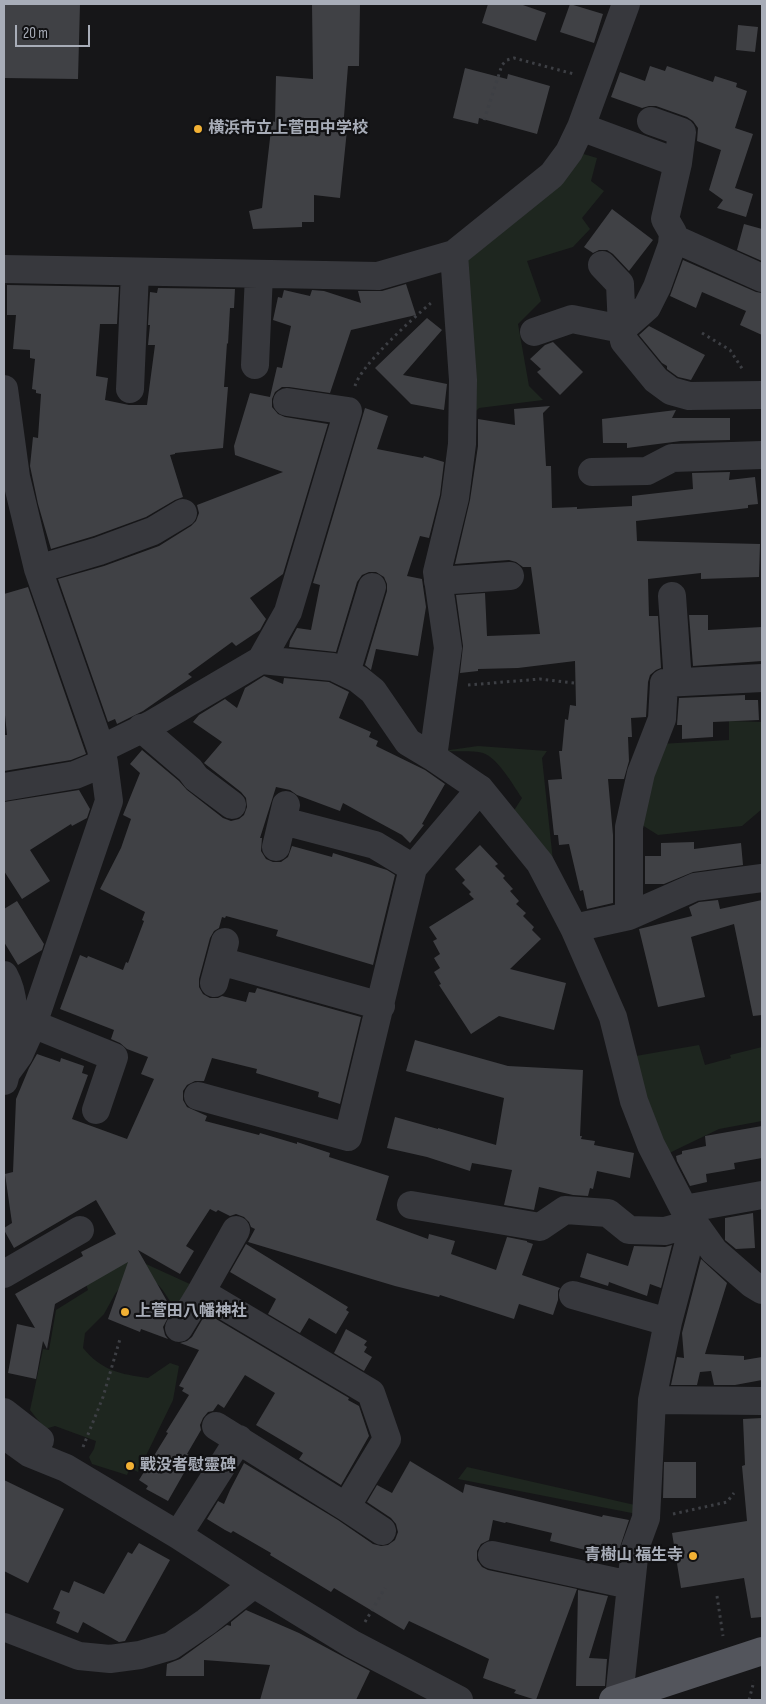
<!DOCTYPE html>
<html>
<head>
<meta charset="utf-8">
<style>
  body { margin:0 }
  #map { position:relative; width:766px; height:1704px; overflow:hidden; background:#161618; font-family:"Sofia Sans Condensed",sans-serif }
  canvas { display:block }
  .frame { position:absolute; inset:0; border:5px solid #a8adb8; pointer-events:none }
  .scale { position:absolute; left:15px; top:25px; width:75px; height:22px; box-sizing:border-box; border:2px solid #a8adb8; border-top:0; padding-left:6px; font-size:15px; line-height:18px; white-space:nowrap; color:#a8adb8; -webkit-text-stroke:4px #111113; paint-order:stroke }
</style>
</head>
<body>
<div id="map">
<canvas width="766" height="1704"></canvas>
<div class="frame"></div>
<div class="scale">20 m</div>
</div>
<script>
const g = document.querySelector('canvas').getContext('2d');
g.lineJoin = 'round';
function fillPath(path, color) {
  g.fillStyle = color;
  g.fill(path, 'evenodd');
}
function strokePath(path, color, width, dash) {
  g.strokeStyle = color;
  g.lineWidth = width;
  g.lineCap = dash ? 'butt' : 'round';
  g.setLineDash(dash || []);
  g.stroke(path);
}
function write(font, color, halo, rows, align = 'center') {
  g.font = font + ' "Sofia Sans Condensed","Noto Sans JP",sans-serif';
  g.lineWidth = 4.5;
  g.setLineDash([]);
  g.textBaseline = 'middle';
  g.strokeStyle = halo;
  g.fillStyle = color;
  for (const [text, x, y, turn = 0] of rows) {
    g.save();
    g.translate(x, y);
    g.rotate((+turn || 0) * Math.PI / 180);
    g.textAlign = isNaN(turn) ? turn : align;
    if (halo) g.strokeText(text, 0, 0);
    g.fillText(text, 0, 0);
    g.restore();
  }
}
const green = new Path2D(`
  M580,153L597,158L591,181L604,191L582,218L590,229L573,247L527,261L541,301L518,324L529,386L543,400L479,408L468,419L458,259Z
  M729,721L762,722V809L742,826L658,835L634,820L660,744L729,740Z
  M478,746L547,751L542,758L553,861L513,812L522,798C513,785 498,758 483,753C471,750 456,752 443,751Z
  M699,1045L705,1065L731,1058L730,1055L762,1047V1121L719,1129L661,1157L630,1057Z
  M136,1248L146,1264L192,1285L180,1307L175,1309C160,1286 159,1278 130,1275L115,1294L104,1314L85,1333L83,1348C102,1371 120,1374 148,1378L170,1363L179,1366L173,1400L138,1472L130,1468L127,1475L92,1464L89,1457L94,1449L96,1441L55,1426L45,1429L30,1410L43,1349L49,1350L56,1310L88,1290L85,1281Z
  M467,1467L635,1505L642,1515L458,1479Z`);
const building = new Path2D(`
  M4,4H80L78,79L4,78Z
  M312,4H360L359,66H348L343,129L347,130L340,198L314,195V222H302V227L253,229L249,211L262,208L272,121L275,122L276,76L313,79Z
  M488,4H520L546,13L536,41L482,23Z
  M570,4L603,14L594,43L560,32Z
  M738,25L758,27L755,52L736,50Z
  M650,66L665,71L667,66L713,82L715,76L737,83L736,87L747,91L735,128L753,134L735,188L753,194L746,217L717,208L723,200L709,190L721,150L697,141L698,128L693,121L687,117L656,106H649L642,108L611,97L620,72L645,81Z
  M465,68L507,79L508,74L550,86L537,134L479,118L478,124L453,118Z
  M612,209L653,240L629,271L613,254L607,250H599L593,253L584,247Z
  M744,224L762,229V261L737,250Z
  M683,260L756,292L762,293V335L740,325L746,311L702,292L696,308L670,296Z
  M406,284L416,315L351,330L330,393L289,387H282L275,392L272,399V407L278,414L285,417L328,424L283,574L250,598L266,619L260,630L236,646L232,642L188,674L192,677L143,711L117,724L115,719L108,722L58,579L104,566L159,546L191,526L196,521L199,513L197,505L283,472L235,455L234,446L250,393L270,397L277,367L282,368L291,326L273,320L278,297L282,298L284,290L310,296L312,290L324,291L361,303L358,291H382Z
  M7,285L119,287L117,324H100L96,376L108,378L105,400L129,405H147L155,345H148L150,325H148L150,292L157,293L158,288L235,289L234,308H230L228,344L227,343L224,387H228L223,448L175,453V454L170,455L183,497L175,500L146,517L94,536L51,549L38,504L30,466L33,437L38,438L41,394L36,393V390L32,389L35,359L30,358V350L13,349L16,315H7Z
  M427,318L442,330L403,375L447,384L444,410L411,404L375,368Z
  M649,326L705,355L691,380L678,377L667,369V366L662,363L639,335Z
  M553,342L583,372L560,395L537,372L541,369L530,359L545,345Z
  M550,406L543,413L546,466H551L552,508L577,507V509L632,506V496L693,489L692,473L730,472L729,480L755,477L758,504L748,505V508L636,521L637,541L760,544L759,577L701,579V573L648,579L649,616H658L661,668L656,670L650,675L648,682L646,717L631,718L632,737H628L629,761L624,779H608L613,835V903L587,909L583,890L580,891L569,844L559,845L558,835H554L548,780L562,779L559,751H562L565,719L568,720L570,705L576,706L575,661L518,668L478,669V671L460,673L463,646L456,595L485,593L487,636L540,634L531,567H523L516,562L509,560L455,564L470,500L478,446V419L515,425L514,409Z
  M365,408L388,416L377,449L423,458L424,456L444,462L440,495L429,538L420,536L407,576L422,579L426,607L418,656L376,649L371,670L365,665L387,591V584L384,577L376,572H369L362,575L357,582L336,652L289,647L290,641L297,628L311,630L320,585L313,583Z
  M676,410L672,418H730V440L681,441L627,448V443H603L602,419Z
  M28,587L86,754L71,760L4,771V735H7L4,705V594Z
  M689,615H708V630L762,627V661L693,666Z
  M264,676L283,684L284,678L329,682L349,692L339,718L371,732L369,737L378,741L376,746L425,770L445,784L422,824L424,825L410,843L402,835L343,803L340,811L297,795L290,790L276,787L260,838H262L261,851L266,859L273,862H281L288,857L292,846L332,857L333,853L387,870L395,875L373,965L276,936L278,930L226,916L225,918L222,917L219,928L214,931L210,938L199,979V987L203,994L210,998H218L222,996L246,1002L249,992L255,993L257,988L361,1017L340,1104L318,1097L319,1092L256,1073L257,1069L212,1058L204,1081H195L187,1085L183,1091V1100L187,1107L207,1116L205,1121L259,1135L260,1133L297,1144V1142L330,1153L329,1157L389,1176L376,1220L428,1239L429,1234L455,1241L451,1254L496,1270L507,1237L527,1241V1242L533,1244L522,1275L560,1288L558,1291V1300L553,1315L519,1304L514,1319L440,1295L439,1297L395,1286L248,1242L255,1229L251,1227L249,1222L244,1217L236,1214L230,1216L218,1210L216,1212L210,1209L186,1246L194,1251L180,1274L138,1250L172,1310L163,1327L165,1335L168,1339L141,1329L140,1332L108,1319L128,1262L55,1304L47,1349L43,1341L36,1379L8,1373L17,1324L35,1328L15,1294L83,1256L81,1252L116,1234L96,1200L14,1248L4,1230V1228L12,1223L5,1174L13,1172L16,1099L29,1068L37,1054L60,1062L61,1058L84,1066L82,1073L88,1075L72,1119L127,1139L154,1079L141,1074L148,1057L127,1049L120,1043L111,1039L114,1030L60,1009L80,955L87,958L88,956L123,970L126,962L128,963L144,921L142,920L145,912L100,889L121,848L131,819L123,815L140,773L130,764L142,750L179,781L187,790L223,818L231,821L239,819L244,815L247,807L246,798L241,792L204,763L222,742L193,722L199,715L225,699L237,708L245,688Z
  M745,695V700H758L759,720L713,722V737L682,739V725H677L679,698Z
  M79,790L90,809L87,818L72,826L71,824L30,850L50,881L22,899L4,871V802Z
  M694,842V849L741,843L743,865L693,872L664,884H645V856H661V843Z
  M480,845L498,864L495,866L505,876L503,878L513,889L510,891L519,901L516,904L526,913L523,916L534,927L532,930L541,939L510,969L566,983L554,1030L499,1016L471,1034L439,985L441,984L434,972L440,968L434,958L440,954L433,941L437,939L429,927L474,899L469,894L471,892L462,883L465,880L455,869Z
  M718,900L720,909L762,900V1015L753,1016L734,924L691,937L705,997L658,1007L639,929L692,916L689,907L699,902Z
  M17,901L44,944L42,950L18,965L4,942V909Z
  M415,1040L508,1066L583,1070L580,1136H582L581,1139L595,1141L594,1145L634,1153L630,1178L597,1171L593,1189L590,1188L588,1196L573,1195L539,1187L534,1210L504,1205L512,1170L472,1163L470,1171L427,1157L387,1148L395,1117L438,1129V1128L496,1145L504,1098L406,1071Z
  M762,1126V1158L734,1163L735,1169L706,1174L707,1182L690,1186L677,1161L676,1156L682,1154V1151L706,1146L705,1136Z
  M753,1213L755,1248L736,1249L725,1240V1218Z
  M246,1244L348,1307L346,1310L349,1312L336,1334L309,1318L300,1333L268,1314L276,1299L230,1272Z
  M672,1245L661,1288L650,1284L647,1296L609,1282L608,1286L580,1277L587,1253L628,1266L634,1246L665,1247Z
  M701,1259L727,1283L705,1354L744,1356V1360L762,1357V1380L735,1385H714L711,1371L700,1372L697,1385H671L677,1357L684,1358L682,1333Z
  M206,1313L349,1398L348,1400L359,1406L369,1436L341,1485L299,1459L303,1453L256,1425L275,1393L245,1375L224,1408L218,1404L213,1411L208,1412L203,1418L200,1425L201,1430L187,1454L193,1457L168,1501L146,1489L148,1486L139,1480L168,1433L166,1432L189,1395L182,1391L184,1388L179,1386L199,1350L180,1343L187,1341L192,1337Z
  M346,1329L367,1341L364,1345L367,1347L364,1352L372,1357L364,1371L334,1353Z
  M762,1418V1617L751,1618L744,1578L681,1588L672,1533L747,1521L742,1466L745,1465L743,1419Z
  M410,1461L463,1493L465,1484L602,1517L603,1515L629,1520L619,1550L591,1545L589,1551L550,1541L552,1533L506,1522L505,1523L493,1520L489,1540L481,1544L477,1551V1560L482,1567L488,1570L577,1589L536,1700L514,1693L516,1690L483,1678L489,1659L409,1621L404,1630L334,1588L331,1592L270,1555L271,1553L233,1531L231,1533L225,1530L207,1519L218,1501L224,1504L230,1490L244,1463L338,1520L373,1544L381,1546L388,1545L395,1540L398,1532L396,1524L391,1518L367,1502L377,1485L392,1493Z
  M664,1462H696V1498H663Z
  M4,1480L64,1509L28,1583L4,1571Z
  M139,1543L170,1560L125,1641L119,1642L83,1622L78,1633L56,1623L60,1612L53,1609L61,1590L69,1593L74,1581L104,1594L128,1552L132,1554Z
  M578,1590L608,1596L589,1658L607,1659L605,1686H576Z
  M246,1610L299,1633L370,1671L356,1700H260L270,1665L204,1660V1676H166L167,1664L180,1659L227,1625L231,1626V1622Z`);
const path = new Path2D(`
  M484,120L502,65L507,60L514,58L574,74
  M702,333L730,350L743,370
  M355,386C361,365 412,319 431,303
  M468,685L540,679L574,683
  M83,1447L103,1397L120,1339
  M673,1514L727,1502L734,1493
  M717,1596L723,1636
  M365,1622L385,1588
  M749,1700L754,1681`);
const minor = new Path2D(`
  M651,121L682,132L678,163
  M581,127L678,163L665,219L673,233L672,245L657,287L647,307L622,329L624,341L656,380L671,391L689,396L762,395
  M673,238L762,278
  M454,254L463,380L462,444L455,498L437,572L448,648L433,757L480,789L540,863L574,928L613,1017L634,1101L651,1145L684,1209L714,1251L752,1284L762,1290
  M4,269L378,276L454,254L552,175L569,152L581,127L626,4
  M534,332L572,319L622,329L620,284L602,265
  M255,365L259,274
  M4,389L16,477L38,569L101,749L104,763L109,801L33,1024L19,1055L6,1073L4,1081
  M130,389L135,272
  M592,472L647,471L672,458L762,455
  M38,569L99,551L153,531L183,513
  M438,581L510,576
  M672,596L678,682
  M261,660L288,612L348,411L287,402
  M346,673L372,587
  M141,728L190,770L196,778L232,805
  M101,749L152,724L261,660L333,667L358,679L373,691L408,742L433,757
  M4,787L75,775L104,763
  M283,821L375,845L413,868
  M276,847L286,805
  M629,916L695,887L762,878
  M574,928L629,916V827L641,773L662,719L664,683L762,678
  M220,961L381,1006
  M4,975C21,1006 8,1031 7,1063
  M214,983L225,942
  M33,1024L114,1057L96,1110
  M198,1096L348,1137L413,868L480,789
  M411,1205L540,1227L565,1210L608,1213L629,1230L665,1231L694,1223L668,1322L652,1400L646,1518L635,1548L619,1698
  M684,1209L762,1195
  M4,1274L80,1230
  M201,1292L371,1393L387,1439L346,1507
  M573,1295L668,1322
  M179,1328L201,1292L236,1230
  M652,1400L762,1401
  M4,1412L40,1440
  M216,1426L346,1507L382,1531
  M4,1435L29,1453L66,1468L178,1535L254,1584L352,1644L459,1700
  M178,1535L239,1439
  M492,1555L630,1585
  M4,1627L79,1656L110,1659L140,1655L171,1646L206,1622L254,1584`);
const major = new Path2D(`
  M613,1700L762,1651`);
const markers = [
  [198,129,5,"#f2b134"],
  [125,1312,5,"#f2b134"],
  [130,1466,5,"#f2b134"],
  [693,1556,5,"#f2b134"]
];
const poiNames = [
  ["横浜市立上菅田中学校",208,129],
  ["上菅田八幡神社",135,1312],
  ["戰没者慰靈碑",140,1466],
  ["青樹山 福生寺",683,1556,"right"]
];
fillPath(green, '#1e261f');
fillPath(building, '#404145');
strokePath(path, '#3d3f44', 3, [2.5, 4]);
strokePath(minor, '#37383d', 28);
strokePath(major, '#53555c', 28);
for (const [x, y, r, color] of markers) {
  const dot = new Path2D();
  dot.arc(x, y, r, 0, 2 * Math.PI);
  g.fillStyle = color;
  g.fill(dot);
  strokePath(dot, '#111113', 2);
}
write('bold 16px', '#a8adb8', '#111113', poiNames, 'left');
</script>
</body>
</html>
